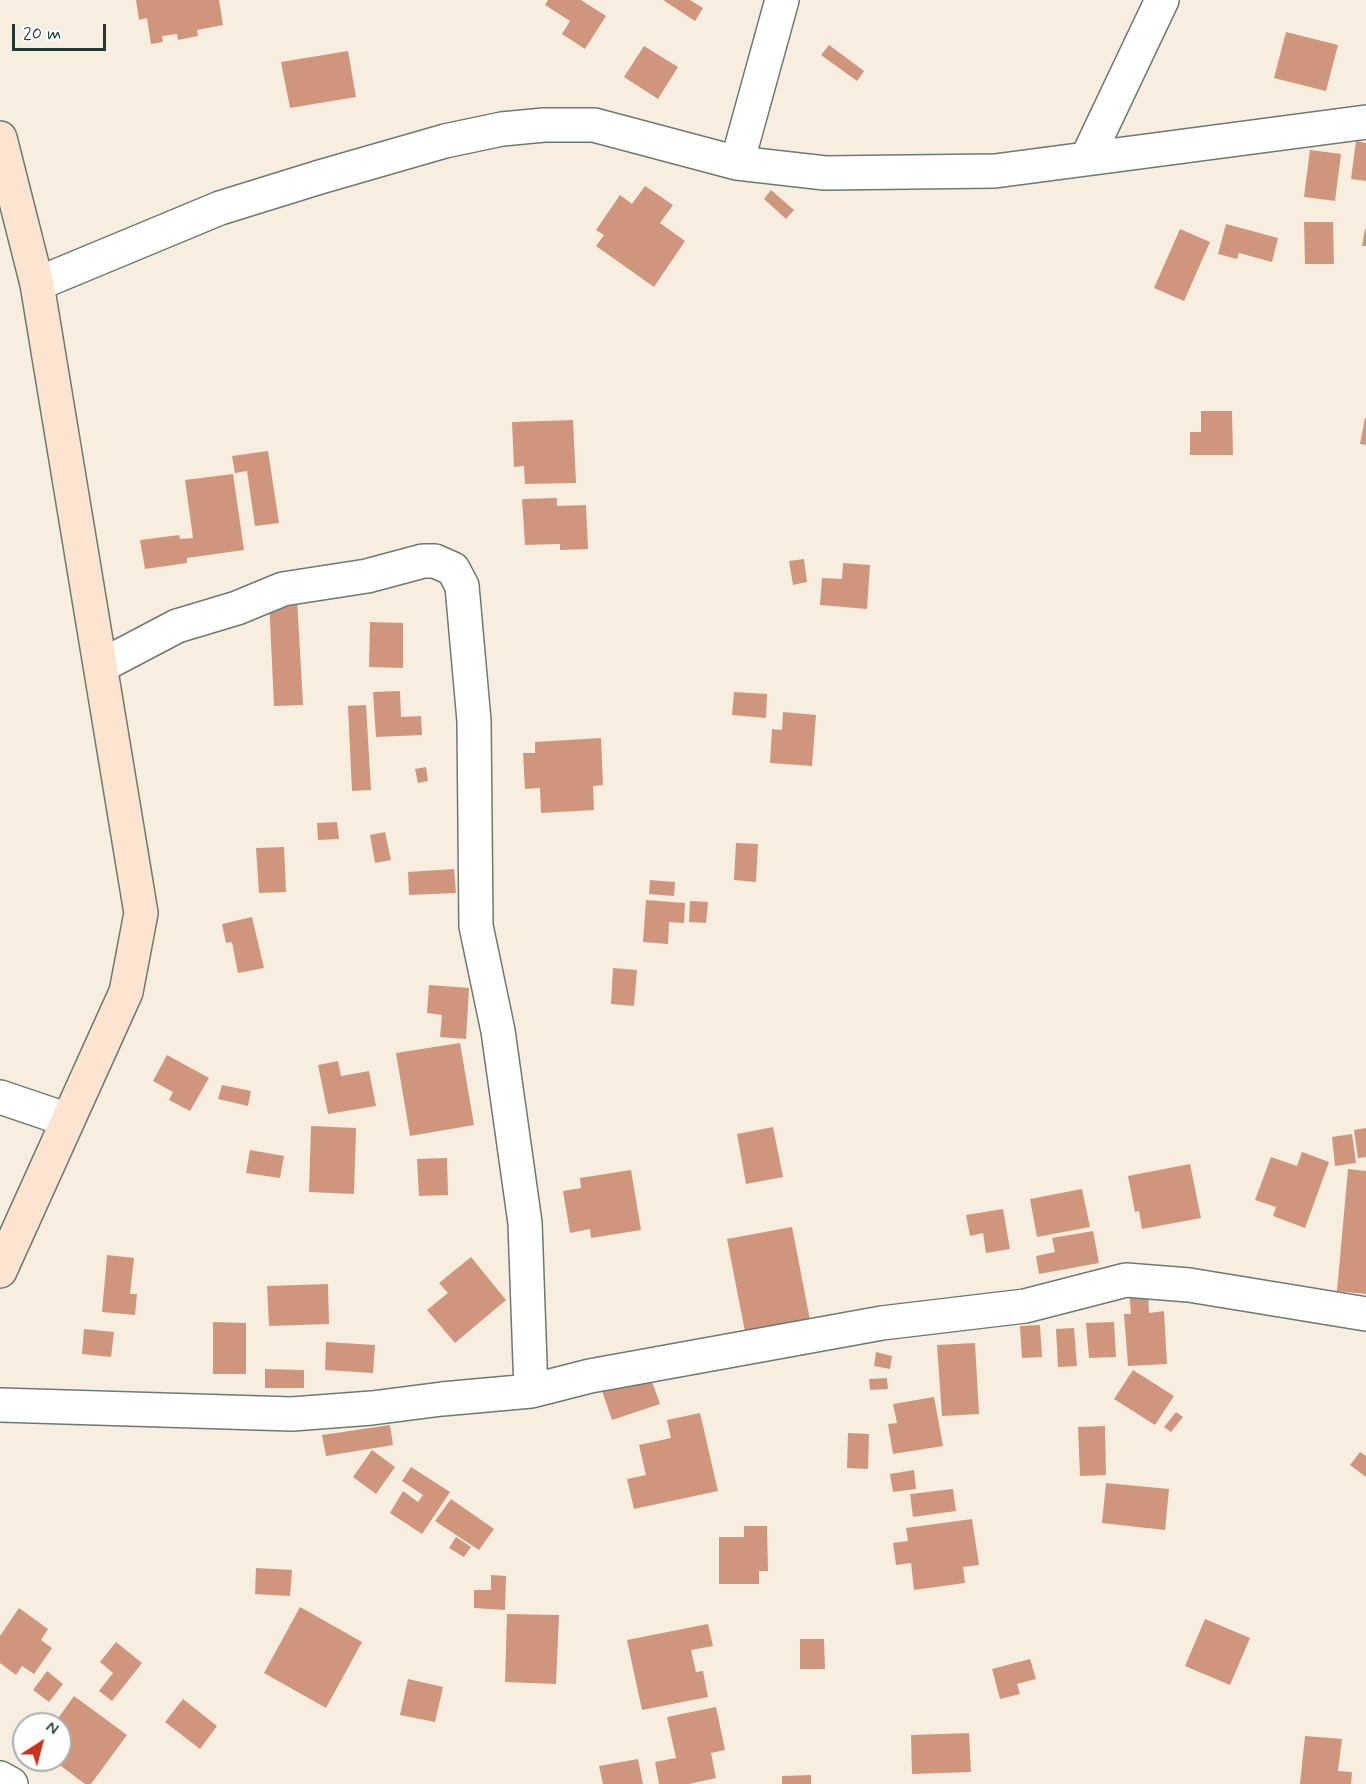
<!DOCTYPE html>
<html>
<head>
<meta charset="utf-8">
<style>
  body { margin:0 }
  #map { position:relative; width:1366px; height:1784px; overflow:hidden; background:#f8eedf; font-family:Mynerve,sans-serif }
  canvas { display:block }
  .north { position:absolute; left:12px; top:1712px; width:60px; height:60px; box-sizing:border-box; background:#fff; border:2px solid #a5b1ae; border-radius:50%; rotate:36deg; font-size:16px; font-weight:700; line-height:24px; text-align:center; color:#1f3d34 }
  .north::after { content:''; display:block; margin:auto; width:21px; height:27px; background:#c8321e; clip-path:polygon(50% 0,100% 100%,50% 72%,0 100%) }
  .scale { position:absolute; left:12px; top:24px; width:94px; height:27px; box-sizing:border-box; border:3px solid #1f3d34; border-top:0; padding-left:8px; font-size:18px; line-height:21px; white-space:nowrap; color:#1f3d34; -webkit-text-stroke:4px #fff; paint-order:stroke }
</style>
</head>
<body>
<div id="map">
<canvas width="1366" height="1784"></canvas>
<div class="north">N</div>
<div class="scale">20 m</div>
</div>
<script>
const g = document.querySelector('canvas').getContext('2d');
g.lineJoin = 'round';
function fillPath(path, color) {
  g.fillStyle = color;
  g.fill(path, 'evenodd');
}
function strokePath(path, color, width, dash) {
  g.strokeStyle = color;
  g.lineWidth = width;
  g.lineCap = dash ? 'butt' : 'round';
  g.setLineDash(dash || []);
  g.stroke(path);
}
const building = new Path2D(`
  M136,0H219L223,25L197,30L198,36L178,40L177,34L162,36L163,42L151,44L147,18L139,20Z
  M548,0H581L606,16L585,49L562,34L570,21L545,5Z
  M663,0H690L703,8L695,21Z
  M1286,32L1338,45L1326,91L1274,78Z
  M829,45L864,71L857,81L821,55Z
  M644,46L678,67L658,99L624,77Z
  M348,51L356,97L290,108L281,62Z
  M1356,141L1366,143V181L1351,179Z
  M1310,150L1341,154L1335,201L1304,197Z
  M645,186L673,205L660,223L685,241L654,287L596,246L604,235L596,230L620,195L632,204Z
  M771,190L794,210L786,219L764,199Z
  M1304,222H1333L1334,264H1305Z
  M1226,224L1278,238L1272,262L1239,253L1237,259L1218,254Z
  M1180,229L1210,242L1184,301L1154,288Z
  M1365,229H1366V246H1362Z
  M1201,411H1232L1233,455H1190V432H1201Z
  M1365,418H1366V445L1360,444Z
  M573,420L576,483L525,484L524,466L514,467L512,422Z
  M268,451L279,523L255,526L247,471L235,473L232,456Z
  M233,474L244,550L187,558V563L145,569L140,540L179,535L180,539L193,538L185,480Z
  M557,498V506L586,505L588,549L560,550V544L525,545L522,499Z
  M804,559L807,582L793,585L789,561Z
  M843,563L870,565L867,609L820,605L822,578L842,579Z
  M297,598L303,705L274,706L269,599Z
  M370,622L403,623V668L369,667Z
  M400,691L401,717L421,716L422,735L376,737L373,692Z
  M734,692L767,694L766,718L732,715Z
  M366,705L371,790L352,791L348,706Z
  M783,712L816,715L812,766L770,763L772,729L782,730Z
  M601,738L603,785L593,786L594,810L541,813L540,788L525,789L523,753H535V742Z
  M426,767L428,781L418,783L415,769Z
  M337,822L339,839L318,840L317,823Z
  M385,832L391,860L375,863L370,835Z
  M736,843L758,844L756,882L734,880Z
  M284,847L286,892L259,893L256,848Z
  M454,869L456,893L409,895L408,872Z
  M650,880L675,882L674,896L649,894Z
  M646,900L685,903L684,923L669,922L668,944L643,942Z
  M690,901L708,902L706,923L689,922Z
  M252,917L264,968L238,973L232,942L226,943L222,924Z
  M613,968L637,970L634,1006L611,1004Z
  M429,985L469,988L466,1039L440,1037L442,1015L427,1013Z
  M460,1043L474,1125L410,1136L396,1053Z
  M167,1055L209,1078L190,1111L169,1100L173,1092L153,1081Z
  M338,1061L341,1076L369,1071L376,1106L328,1114L318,1065Z
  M222,1085L251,1091L248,1106L218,1099Z
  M311,1126L356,1128L354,1194L309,1192Z
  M773,1127L783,1177L746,1184L737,1134Z
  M1366,1128V1157L1358,1158L1354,1130Z
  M1352,1134L1356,1163L1335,1166L1332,1137Z
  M250,1150L284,1156L280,1178L246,1173Z
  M1302,1152L1329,1162L1305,1228L1273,1216L1276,1207L1255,1200L1271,1157L1297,1166Z
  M447,1158L448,1195L419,1196L417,1159Z
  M1190,1164L1201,1218L1142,1229L1139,1211L1135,1212L1128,1176Z
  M1348,1169L1366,1171V1294L1337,1291Z
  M631,1170L641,1230L591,1238L590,1229L570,1233L563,1191L581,1188L580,1178Z
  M1082,1189L1090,1227L1037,1237L1030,1199Z
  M1003,1209L1010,1249L986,1253L983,1233L970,1236L966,1215Z
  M792,1227L811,1325L746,1337L727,1239Z
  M1093,1231L1099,1263L1039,1274L1036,1256L1055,1252L1052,1238Z
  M107,1255L134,1258L130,1294H137L135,1315L102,1312Z
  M471,1257L506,1300L455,1343L427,1310L448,1293L439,1283Z
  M328,1284L329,1324L269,1326L267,1286Z
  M1148,1288L1149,1313L1164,1311L1167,1364L1128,1366L1124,1314H1131L1129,1289Z
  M213,1322L246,1323V1374H213Z
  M1114,1322L1116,1357L1089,1358L1086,1323Z
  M1040,1325L1042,1357L1022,1358L1020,1326Z
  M1074,1328L1077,1366L1058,1367L1056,1329Z
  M84,1329L114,1332L111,1357L82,1354Z
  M326,1342L375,1345L373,1373L325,1370Z
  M975,1343L979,1414L942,1416L937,1345Z
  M876,1352L892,1356L890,1369L874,1366Z
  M265,1369L304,1370V1388H265Z
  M1133,1370L1174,1396L1155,1425L1114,1399Z
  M649,1373L660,1404L612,1420L601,1388Z
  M887,1378L888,1389L870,1390L869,1379Z
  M934,1397L943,1446L893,1454L888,1424L897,1423L893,1404Z
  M1176,1412L1183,1417L1171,1432L1164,1427Z
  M700,1413L718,1491L634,1509L627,1479L646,1475L639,1445L671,1438L667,1420Z
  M390,1425L393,1445L326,1456L322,1435Z
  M1105,1426L1106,1475L1080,1476L1078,1427Z
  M848,1433L869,1434L868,1469L847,1468Z
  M372,1450L395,1467L376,1494L353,1477Z
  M1360,1452L1366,1456V1477L1350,1465Z
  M411,1467L450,1492L422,1534L390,1513L403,1491L418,1502L423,1495L402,1481Z
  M914,1470L916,1489L893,1492L890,1474Z
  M1106,1483L1169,1489L1165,1530L1102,1523Z
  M953,1489L956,1511L913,1517L910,1494Z
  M451,1499L494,1529L479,1550L435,1521Z
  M972,1519L979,1565L963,1567L965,1583L914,1590L911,1563L896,1565L893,1543L908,1541L906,1528Z
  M744,1526H767L768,1571H759V1584H719V1537H744Z
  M456,1537L471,1547L464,1557L449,1548Z
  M256,1568L292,1570L290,1596L255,1594Z
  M491,1575L506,1576L505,1610L474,1608V1590H491Z
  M300,1607L362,1642L326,1708L264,1673Z
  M19,1608L48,1629L41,1640L52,1648L34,1674L22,1666L16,1675L0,1663V1636Z
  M507,1614L559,1615L556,1684L505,1682Z
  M1205,1619L1250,1638L1230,1685L1185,1666Z
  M708,1624L713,1646L691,1650L696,1672L703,1671L708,1697L642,1710L627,1640Z
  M800,1639H824L825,1669H800Z
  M116,1642L142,1663L112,1701L99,1691L113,1673L100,1662Z
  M1030,1659L1036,1679L1017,1684L1020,1694L1000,1699L992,1669Z
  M47,1671L63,1684L49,1702L33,1690Z
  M408,1679L443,1687L435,1722L400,1715Z
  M74,1696L127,1735L91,1784H85L53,1760H60V1724H54Z
  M183,1699L217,1726L200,1749L165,1722Z
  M716,1707L725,1750L711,1753L716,1778L689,1784H659L655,1762L676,1758L667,1717Z
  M969,1733L971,1772L912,1774L911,1735Z
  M1305,1736L1342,1739L1338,1771L1352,1772L1351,1784H1300Z
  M638,1759L643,1784H603L599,1766Z
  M811,1775V1784H782V1776Z`);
const street = new Path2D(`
  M1087,158L1162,0
  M737,163L782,0
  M37,284L220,208L320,177L445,141L502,129L544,125H594L737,163L825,173L995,171L1366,122
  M101,666L177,626L237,608L283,589L367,576L423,561H435L453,569L462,586L474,721L476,926L498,1031L525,1223L531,1391
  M0,1097L68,1120
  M0,1405L292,1414L372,1408L442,1399L531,1391L590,1376L882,1323L1025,1306L1126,1280L1189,1285L1366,1314
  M0,1778L11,1784`);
const secondary = new Path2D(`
  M0,138L37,284L141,913L126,992L0,1271`);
fillPath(building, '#cf967d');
strokePath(street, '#6b7b70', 36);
strokePath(secondary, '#6b7b70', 36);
strokePath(street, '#fff', 33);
strokePath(secondary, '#fde4d1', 33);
</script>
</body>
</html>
